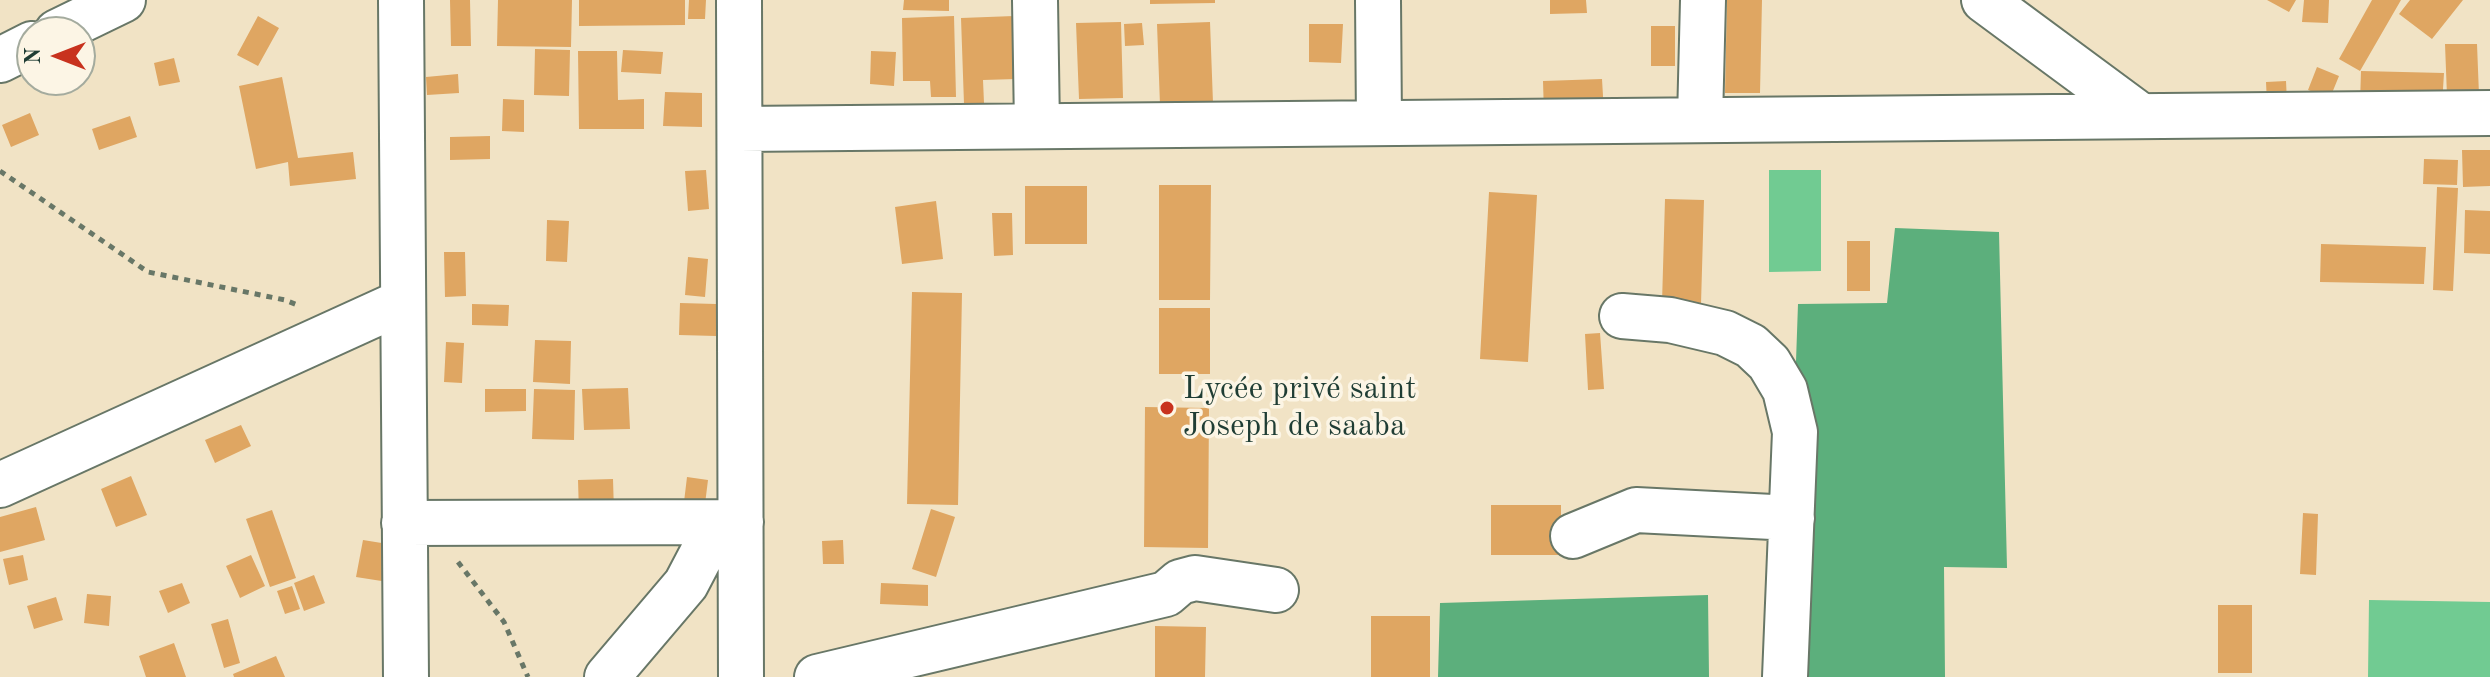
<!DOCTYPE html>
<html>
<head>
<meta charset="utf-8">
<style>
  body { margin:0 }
  #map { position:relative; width:2490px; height:677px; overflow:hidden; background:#f1e3c5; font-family:"Old Standard TT",serif }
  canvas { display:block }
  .north { position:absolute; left:16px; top:16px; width:80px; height:80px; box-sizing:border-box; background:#fcf5e5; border:2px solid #a4ab9e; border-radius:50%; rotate:270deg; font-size:22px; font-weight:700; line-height:32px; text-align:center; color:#1f3d34 }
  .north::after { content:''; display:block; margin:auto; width:28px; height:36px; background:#c8321e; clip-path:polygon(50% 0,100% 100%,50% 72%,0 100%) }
</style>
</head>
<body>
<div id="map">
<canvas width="2490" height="677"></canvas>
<div class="north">N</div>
</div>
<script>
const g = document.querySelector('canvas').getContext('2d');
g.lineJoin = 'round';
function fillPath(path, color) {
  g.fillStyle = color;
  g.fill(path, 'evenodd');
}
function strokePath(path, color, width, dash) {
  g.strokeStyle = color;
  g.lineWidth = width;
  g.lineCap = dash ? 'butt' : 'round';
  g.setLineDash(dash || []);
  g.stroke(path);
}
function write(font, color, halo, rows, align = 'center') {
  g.font = font + ' "Old Standard TT",serif';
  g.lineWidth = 7;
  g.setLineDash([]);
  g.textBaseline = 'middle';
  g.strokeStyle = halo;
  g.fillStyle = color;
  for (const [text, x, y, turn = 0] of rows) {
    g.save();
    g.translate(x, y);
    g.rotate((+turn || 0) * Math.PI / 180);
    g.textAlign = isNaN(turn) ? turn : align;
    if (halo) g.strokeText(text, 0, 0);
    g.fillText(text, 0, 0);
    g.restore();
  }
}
const green = new Path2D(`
  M1769,170H1821V271L1769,272Z
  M2369,600L2490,602V677H2368Z`);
const forest = new Path2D(`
  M1895,228L1999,232L2007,568L1944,567L1945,677H1785L1798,304L1887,303Z
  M1708,595L1709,677H1438L1440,603Z`);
const building = new Path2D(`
  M450,0H470L471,46H451Z
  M498,0H572L571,47L497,46Z
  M579,0H685V25L579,26Z
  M689,0H706L705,19H688Z
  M904,0H949V11L903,10Z
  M1150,0H1215V3L1150,4Z
  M1550,0H1586L1587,13L1550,14Z
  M1727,0H1762L1760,93H1725Z
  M2267,0H2296L2289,12Z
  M2304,0H2329L2328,23L2302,22Z
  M2372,0H2401L2360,71L2339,59Z
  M2410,0H2463L2432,39L2399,14Z
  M258,16L279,28L258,66L237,55Z
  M954,16L956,97H931L930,81H903L902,18Z
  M1014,16L1016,79L983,80L984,103L964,104L961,18Z
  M1121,22L1123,98L1079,99L1076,23Z
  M1210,22L1213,103L1160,105L1157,24Z
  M1142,23L1144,45L1125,46L1124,24Z
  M1309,24H1343L1341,63L1309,62Z
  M1651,26H1675V66H1651Z
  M2445,44H2477L2479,95L2447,96Z
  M535,49L570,50L569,96L534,95Z
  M623,50L663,52L661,74L621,72Z
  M578,51H617L618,100L644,99V129H579Z
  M871,51L896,52L894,86L870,84Z
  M174,58L180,82L159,86L154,63Z
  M2317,67L2339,76L2330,98L2308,90Z
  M2361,71L2444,73L2442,105L2360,103Z
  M458,74L459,93L427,95L426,77Z
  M282,77L298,158L353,152L356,179L290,186L288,162L256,169L239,86Z
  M1602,79L1604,113L1544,115L1543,81Z
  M2286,81L2287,102L2267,103L2266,82Z
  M665,92L702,93V127L663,126Z
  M503,99L524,100V132L502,131Z
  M30,113L39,135L11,147L2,125Z
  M130,116L137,137L99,150L92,129Z
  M490,136V159L450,160V137Z
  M2462,150H2490V186L2463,187Z
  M2424,159L2458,160L2457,185L2423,184Z
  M706,170L709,209L688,211L685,171Z
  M1159,185H1211L1210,300H1159Z
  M1025,186H1087V244H1025Z
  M2437,187L2458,188L2453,291L2433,290Z
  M1489,192L1537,195L1528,362L1480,359Z
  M1665,199L1704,200L1701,304L1662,303Z
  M936,201L943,259L902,264L895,207Z
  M2465,210L2490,211V254L2464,253Z
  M992,213H1012L1013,255L994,256Z
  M547,220L569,221L567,262L546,261Z
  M1847,241H1870V291H1847Z
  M2321,244L2426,247L2424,284L2320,282Z
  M444,252H465L466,296L445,297Z
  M688,257L708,259L705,297L685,295Z
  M912,292L962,293L958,505L907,504Z
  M680,303L716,304V336L679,335Z
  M472,304L509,305L508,326L472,325Z
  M1159,308H1210V374H1159Z
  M1600,333L1604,389L1588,390L1585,334Z
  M535,340L571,341L570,384L533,382Z
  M446,342L464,343L462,383L444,382Z
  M628,388L630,429L584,430L582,389Z
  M485,389H526V411L485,412Z
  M534,389L575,390L574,440L532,439Z
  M1145,407L1209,408L1208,548L1144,547Z
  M241,425L251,446L215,463L205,440Z
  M131,476L147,515L116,527L101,489Z
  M687,477L708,480L705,504L684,502Z
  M613,479L614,512L579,514L578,480Z
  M1491,505H1561V555H1491Z
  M36,507L45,540L0,552V517Z
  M931,509L955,517L936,577L912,569Z
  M272,510L296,578L270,587L246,519Z
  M2303,513L2318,514L2316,575L2300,574Z
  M363,540L394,545L388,582L356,577Z
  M843,540L844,564H823L822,541Z
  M23,555L28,580L9,585L3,559Z
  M251,555L265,586L240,598L226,566Z
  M314,575L325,603L304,611L294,583Z
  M182,583L190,603L168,613L159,591Z
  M881,583L928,585V606L880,604Z
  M292,586L300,609L285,614L277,591Z
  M87,594L111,596L109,626L84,623Z
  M56,597L63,620L34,629L27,606Z
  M2218,605H2252V673H2218Z
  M1371,616H1430V677H1371Z
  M228,619L240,663L224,668L211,624Z
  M1155,626L1206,627L1205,677H1155Z
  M174,643L186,677H146L139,656Z
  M276,656L285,677H234L233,674Z`);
const path = new Path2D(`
  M0,171L148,272L285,300L300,306
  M458,562L504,622L528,677`);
const minor = new Path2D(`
  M401,0L406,677
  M739,0L741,677
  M1035,0L1037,126
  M1378,0L1379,123
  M1984,0L2141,116
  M57,32L123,0
  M0,60L32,44
  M1700,120L1703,0
  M740,129L2490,113
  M1622,316L1670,320L1725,333L1751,346L1769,363L1785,390L1795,432L1785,677
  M0,485L402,302
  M404,523L741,522
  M1573,536L1636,510L1792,518
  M607,677L686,584L718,523
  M817,677L1166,594L1180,582L1195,578L1276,590`);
const markers = [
  [1167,408,8,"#c8321e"]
];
const poiNames = [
  ["Lycée privé saint",1183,390],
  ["Joseph de saaba",1183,427]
];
fillPath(green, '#71cb92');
fillPath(forest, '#5caf7c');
fillPath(building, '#dfa662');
strokePath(minor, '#687767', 48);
strokePath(path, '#687767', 5, [6, 6]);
strokePath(minor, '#fff', 44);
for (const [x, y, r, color] of markers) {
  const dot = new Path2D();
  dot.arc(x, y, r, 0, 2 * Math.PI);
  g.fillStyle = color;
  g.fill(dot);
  strokePath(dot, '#fcf5e5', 3);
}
write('32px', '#1f3d34', '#fcf5e5', poiNames, 'left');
</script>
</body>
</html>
